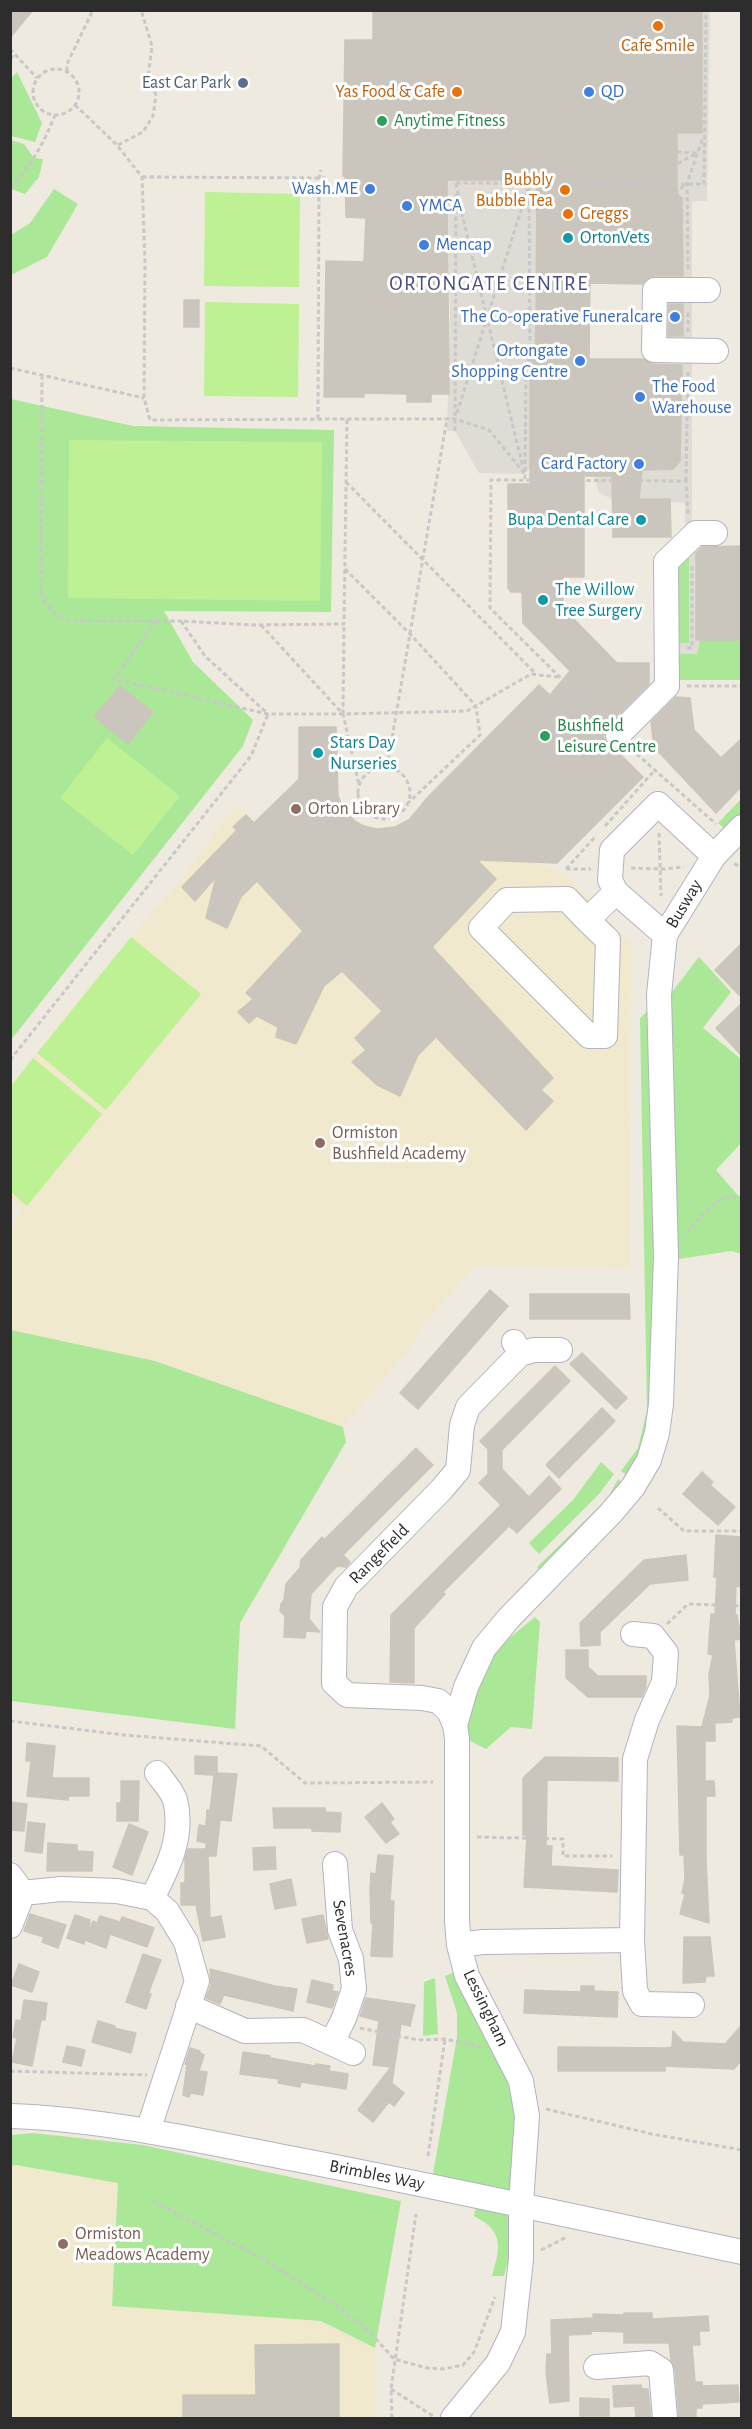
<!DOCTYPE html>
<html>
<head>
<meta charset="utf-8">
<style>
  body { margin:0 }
  #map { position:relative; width:752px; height:2429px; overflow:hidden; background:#efeadf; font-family:"Alegreya Sans",sans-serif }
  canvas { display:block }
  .frame { position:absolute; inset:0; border:12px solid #2d2d2d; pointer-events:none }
</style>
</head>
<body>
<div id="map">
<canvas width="752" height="2429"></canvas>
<div class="frame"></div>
</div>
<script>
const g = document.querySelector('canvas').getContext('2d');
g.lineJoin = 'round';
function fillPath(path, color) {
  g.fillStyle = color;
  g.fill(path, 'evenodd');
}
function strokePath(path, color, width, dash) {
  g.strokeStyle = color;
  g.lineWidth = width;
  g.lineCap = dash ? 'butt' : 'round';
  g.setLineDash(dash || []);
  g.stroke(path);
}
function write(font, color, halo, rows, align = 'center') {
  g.font = font + ' "Alegreya Sans",sans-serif';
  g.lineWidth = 6;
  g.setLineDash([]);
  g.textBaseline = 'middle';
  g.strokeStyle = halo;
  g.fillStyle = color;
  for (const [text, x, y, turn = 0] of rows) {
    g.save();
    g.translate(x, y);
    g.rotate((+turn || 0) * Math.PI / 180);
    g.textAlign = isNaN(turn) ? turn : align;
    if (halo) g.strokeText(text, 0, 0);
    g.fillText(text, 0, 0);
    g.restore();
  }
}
const education = new Path2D(`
  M433,792L508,861L532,862L564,873L631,943L630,1267L474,1266L419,1330L414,1343L343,1427L155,1361L11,1330V1227L23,1210L11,1200V1086L131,937L179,883L223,821L238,805L283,850L344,810L356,822L364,826L377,829L395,827L409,820Z
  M16,2165L118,2182L112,2306L321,2321L375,2348L376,2418H11L10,2166Z`);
const green = new Path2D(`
  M17,72L42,123L35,142L11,136V78Z
  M11,140L24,144L34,158L43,159L39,177L25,194L11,189Z
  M54,189L78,204L47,257L11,275V235L30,223Z
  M11,399L133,426L334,430L331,612L164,611L193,662L253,720L243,746L11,1040Z
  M689,546V643H675L674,561Z
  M700,640H741V680H675V654Z
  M741,799V817L727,831L718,823Z
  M699,957L731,992L703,1028L741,1059V1143L716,1170L741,1199L742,1254L731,1251L673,1260L665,1001Z
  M654,1005L660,1260L652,1424L631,1478L621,1471L638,1448L647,1410L640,1018Z
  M11,1330L155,1361L343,1427L346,1442L240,1623L235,1729L11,1701Z
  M601,1462L614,1474L599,1494L539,1554L529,1543L573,1500Z
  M618,1479L627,1487L542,1576L537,1567L607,1499Z
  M535,1617L540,1622L532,1729L511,1727L486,1749L468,1740V1713L492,1652Z
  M457,1971L504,2068L516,2118L511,2193L433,2174L457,2037V2013L445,1976Z
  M435,1978L438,2034L423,2036L424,1982Z
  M33,2133L143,2145L401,2201L375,2348L321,2321L112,2306L118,2183L16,2165L11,2166V2135Z
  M476,2206L512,2214V2264H507L504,2276H492C500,2248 505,2232 474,2216Z`);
const pitch = new Path2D(`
  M205,192L300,194L299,287L204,286Z
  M205,302L299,304L298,397L204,396Z
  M69,440L322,442L320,601L68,598Z
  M107,738L180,796L133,855L60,798Z
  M131,937L201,994L106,1110L37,1053Z
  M33,1058L102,1114L27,1206L11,1192V1086Z`);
const plaza = new Path2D(`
  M702,11H710L707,201H692V526L696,540V640H700L697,654H675V643H689V546L685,533V503L670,502V499H612L599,493L592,469L642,474V470L673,469L680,461L683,285L682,198L601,189L537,188L535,349L539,360L530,361V468L525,474L479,473L455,431H447L450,317L448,194L421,193L420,177L677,181V133Z`);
const building = new Path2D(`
  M10,10H33L10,38Z
  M373,10H702V133H677V194L682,198L683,276H654L647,278L642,284L590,283L589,359H643L653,364L682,365L680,461L673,469L642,470L639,499H670L671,537H613L612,476H584V577H563V608L617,663H649V684L608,725L603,737L608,745L615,749L643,777L557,863L477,860L496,879L432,947L553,1078L541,1090L553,1101L526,1130L436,1037L418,1055L400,1096L377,1085L352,1062L366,1050L355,1038L382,1011L342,971L324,986L296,1044L276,1037L278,1027L257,1016L249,1023L238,1012L253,999L246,993L303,931L257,881L241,897L227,928L206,918L216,877L195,901L182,887L237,830L233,827L246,815L254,823L299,779V727H336L338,796L344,810L356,822L364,826L377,829L395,827L409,820L427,798L539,685L550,695L570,671L523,623L522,592H511L508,588V484H530V360H535L536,314L537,180H447L449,394H431V402H407V394L364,393V397H324L326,261L364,262L366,218L346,217L345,176H343L345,40H373Z
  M184,300H199V327H184Z
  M669,304H683V336H668Z
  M741,546V640H696V553L702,547Z
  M120,686L153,712L128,744L94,717Z
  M676,697L690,698L694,730L721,758L741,739V787L716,813L654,747L651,722Z
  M741,944V997L715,970Z
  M741,1004V1055L716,1028Z
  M490,1290L508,1306L418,1409L400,1393Z
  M530,1294H629L630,1319H530Z
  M582,1353L627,1398L616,1409L570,1364Z
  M555,1366L570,1381L502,1450V1469L529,1497L549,1476L561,1489L517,1533L509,1526L443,1592L445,1594L414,1628V1683L390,1682L391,1615L501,1505L479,1483L488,1474V1449L480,1441Z
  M602,1408L615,1421L559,1478L546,1465Z
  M416,1448L433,1465L343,1555L350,1562L346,1567L337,1566L311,1594L309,1619L320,1632L306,1631L305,1638L284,1637L285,1616L280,1611L281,1604L284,1600L286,1584L300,1568L301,1560L322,1537L325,1539Z
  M702,1472L713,1482L710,1485L735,1507L718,1525L683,1494Z
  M716,1535L741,1537V1587L736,1586L735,1614L737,1615L739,1627L741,1628V1639L734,1640L740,1717L732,1718V1722L715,1723V1741H705V1781H714L715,1796H706V1860L709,1923L680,1914L685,1894L682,1893L685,1879L684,1855H680L677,1726L702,1727L710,1695L709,1674L713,1655L708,1654L711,1614H715L717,1577H714Z
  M686,1555L688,1580L650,1584L600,1632V1645L581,1646L580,1623L644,1560Z
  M566,1650H588V1667L598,1676H646V1687L642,1697H588L566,1678Z
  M27,1743L55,1746L52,1778H89V1796H69L68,1800L27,1796L31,1761H26Z
  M195,1756L217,1757V1773L237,1774L231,1821L220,1820L216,1856H208L210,1918L221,1916L225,1937L203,1941L196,1905H181V1883H185V1859L188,1849H206V1843L197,1841L199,1825L206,1826L207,1810H210L211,1803L214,1775L195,1774Z
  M545,1757L618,1758V1781L547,1780L546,1846H552L551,1866L618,1870L617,1892L524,1887L527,1835H523V1778Z
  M121,1781H139L138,1821H117V1803H121Z
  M10,1802L27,1804L24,1831L10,1830Z
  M382,1803L394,1819L390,1822L399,1834L386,1843L365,1817Z
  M273,1808H325V1812L341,1813L340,1832L312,1831V1828H274Z
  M28,1822L45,1824L42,1853L25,1851Z
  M129,1824L148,1832L132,1875L113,1867Z
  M48,1843L77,1845V1851L93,1852L92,1871H47Z
  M275,1847L276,1869L254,1870L253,1848Z
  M378,1855L393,1856L390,1901H394L392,1957L371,1956L373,1923H371L370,1889L371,1873L376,1874Z
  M291,1879L296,1905L275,1909L270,1884Z
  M30,1914L66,1925L58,1948L42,1942L44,1937L24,1931Z
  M75,1915L90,1920L89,1933L93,1921L97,1923L100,1916L120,1922L122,1917L154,1928L147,1947L110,1934L106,1948L85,1940L84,1944L67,1938Z
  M323,1915L328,1939L307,1943L302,1919Z
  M684,1937H710L714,1976H706L705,1982L683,1983Z
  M143,1954L161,1960L148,1994H151L146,2009L126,2002Z
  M19,1964L39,1972L32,1992L11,1985Z
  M210,1969L275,1986L297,1989L293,2011L224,1995L220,2004L206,1998L211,1985Z
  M312,1980L333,1985L332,1991L338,1992L332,2008L307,2002Z
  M581,1986H594V1991L618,1992L617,2017L524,2013L525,1990L581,1992Z
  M366,1998L415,2005L410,2026L401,2024L392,2083L404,2093L394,2106L389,2102L373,2122L358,2110L391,2067L373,2065L379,2021L360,2016Z
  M24,2000L47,2003L45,2020H41L32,2066L12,2062L17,2038L13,2037L16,2020L21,2021Z
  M98,2021L115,2026L114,2028L136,2033L131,2053L92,2042Z
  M741,2026V2061L734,2069L665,2066V2071H558V2047L666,2048L672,2047L673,2031L683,2042L725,2044Z
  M67,2046L85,2050L81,2066L63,2062Z
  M190,2048L200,2051V2053L204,2055L199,2071L207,2072L203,2095L191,2093L189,2097L183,2095L187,2064H185Z
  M243,2052L270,2056V2058L315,2066L316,2064L330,2066L329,2071L348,2074L346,2089L301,2082L300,2087L278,2083L279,2079L240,2074Z
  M624,2313H652V2319L708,2316L709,2331H699L700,2345H692L695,2382H702V2386L738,2385L739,2402L702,2404V2408H696V2417H679L675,2369L671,2360L669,2343H624V2332L591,2331V2334L568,2335L569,2401L550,2403L546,2372L547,2354H552L551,2320L593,2318V2314L624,2315Z
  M339,2344V2418H183V2395H256L255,2345Z
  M641,2385L642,2389H648L651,2417L636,2418L635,2406L614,2407L613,2386Z
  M580,2398L609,2399V2416H580Z`);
const path = new Path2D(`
  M10,49L37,78
  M10,59L15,54
  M33 92a23 23 0 1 1 46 0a23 23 0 1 1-46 0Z
  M67,71V64L93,10
  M75,105L117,145L142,177L145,263L144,398L150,420L347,419L344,624L254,625L181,621L205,656L268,714
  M118,145L143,132L153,116L156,95L148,78L152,46L141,10
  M677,152L697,153L677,164
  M142,177L326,178
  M456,183L704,184L706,10
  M456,183L462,214L523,468
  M10,188C31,166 44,143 55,115
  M675,194L685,185
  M448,202H456
  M688,269L687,183L703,137
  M688,332V309
  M10,368L144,398
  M42,375L41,594C47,609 56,615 71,621H181
  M457,413L528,188
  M318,419L319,178L321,170
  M347,419H455L489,430L524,473
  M455,431L456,194
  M525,479L526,360H530L529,183
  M686,481L688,372
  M346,482L535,673
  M345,569L411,635L476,706L480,735L407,804
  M155,621L114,679L268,714H343L467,711L531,674L558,677
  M261,625L343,714L359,785
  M687,648H692V564
  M687,686H742
  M343,714L344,624
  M603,720L490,608L491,480L686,481L688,516
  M631,749L716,824
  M358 793a26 26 0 1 1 52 0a26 26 0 1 1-52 0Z
  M387,767L447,419
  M605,826L654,771
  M659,833L661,896
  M734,864L742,867
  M631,868L662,869L684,867
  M566,869H591
  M566,869L595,837
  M10,1060L251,756L268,714
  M686,1233L712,1205L725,1197H742
  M658,1508L684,1531H742
  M667,1624L688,1604L742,1606
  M10,1721L124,1735L261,1746L305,1783L433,1782
  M477,1837L563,1839V1856H612
  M360,2028L418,2040L445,2039L481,2047
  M10,2071L147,2075
  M546,2109L652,2134L742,2150
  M428,2156L445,2039
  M153,2201L263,2259L334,2304L368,2330L394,2359L427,2368L443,2369L463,2365L474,2352L495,2297
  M541,2250L567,2237
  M391,2389L433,2416
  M392,2418L391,2389L416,2214`);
const minor = new Path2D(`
  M708,290H655L654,350L716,351
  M618,735L667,686L666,562L696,533H715
  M587,920L608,940L605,1036H589L481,928L507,900L567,899L587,920L616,892
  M665,935L616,892L610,880L612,850L658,804L714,856
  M514,1342L520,1354L534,1350H560
  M633,1634L653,1636L666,1653L664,1682L647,1720L635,1759L632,1940L635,1991L642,2004L692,2005
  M455,1725L466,1687L484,1648L508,1619L611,1513L633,1487L649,1460L657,1433L661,1404L666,1256L659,995L665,935L714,856L742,827
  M10,1875L23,1893L61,1889L117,1891L152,1898L167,1911L186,1942L197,1981L148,2131
  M152,1898C168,1868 184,1836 175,1800C172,1791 163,1781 157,1773
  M10,1926L23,1893
  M459,1945L483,1942L632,1940
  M188,2006L245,2031L303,2030L353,2053
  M332,2043L344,2018L354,1989L351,1959L340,1930L335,1864
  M10,2116C103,2119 194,2140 284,2157C437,2186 589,2220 742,2252
  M596,2367L650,2363L661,2370L665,2418
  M453,2418L498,2363L513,2332L521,2259V2204L527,2116L521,2081L467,1976L459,1945L457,1921V1739L455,1725L449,1711L438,1701L422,1698L347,1695L334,1683L335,1607L346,1587L441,1490L458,1470L462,1425L468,1407L520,1354`);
const markers = [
  [658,26,6,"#e8710a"],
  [243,83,6,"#5c6f8a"],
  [457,92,6,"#e8710a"],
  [589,92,6,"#3f7fe0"],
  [382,121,6,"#2e9e5b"],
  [370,189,6,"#3f7fe0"],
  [565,190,6,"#e8710a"],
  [407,206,6,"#3f7fe0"],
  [568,214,6,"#e8710a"],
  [568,238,6,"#0f9aa8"],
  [424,245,6,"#3f7fe0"],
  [675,317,6,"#3f7fe0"],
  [580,361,6,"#3f7fe0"],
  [640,397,6,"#3f7fe0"],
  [639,464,6,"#3f7fe0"],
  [641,520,6,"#0f9aa8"],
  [543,600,6,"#0f9aa8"],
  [545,736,6,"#2e9e5b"],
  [318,753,6,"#0f9aa8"],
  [296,809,6,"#8d6e63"],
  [320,1143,6,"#8d6e63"],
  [63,2244,6,"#8d6e63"]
];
const foodNames = [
  ["Cafe Smile",658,46,"center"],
  ["Yas Food & Cafe",445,92],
  ["Bubbly",553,180],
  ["Bubble Tea",553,201],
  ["Greggs",580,214,"left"]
];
const serviceNames = [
  ["East Car Park",231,83]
];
const shopNames = [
  ["QD",601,92],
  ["Wash.ME",358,189,"right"],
  ["YMCA",419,206],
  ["Mencap",436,245],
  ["The Co-operative Funeralcare",663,317,"right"],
  ["Ortongate",568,351,"right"],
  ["Shopping Centre",568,372,"right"],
  ["The Food",652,387],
  ["Warehouse",652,408],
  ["Card Factory",627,464,"right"]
];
const leisureNames = [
  ["Anytime Fitness",394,121],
  ["Bushfield",557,726],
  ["Leisure Centre",557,747]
];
const cultureNames = [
  ["OrtonVets",580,238],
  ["Bupa Dental Care",629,520,"right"],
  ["The Willow",555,590],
  ["Tree Surgery",555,611],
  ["Stars Day",330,743],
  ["Nurseries",330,764]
];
const educationNames = [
  ["Orton Library",308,809],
  ["Ormiston",332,1133],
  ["Bushfield Academy",332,1154],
  ["Ormiston",75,2234],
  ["Meadows Academy",75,2255]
];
const streetNames = [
  ["Busway",684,904,-59],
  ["Rangefield",379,1554,-45],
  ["Sevenacres",345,1938,80],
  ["Lessingham",486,2008,64],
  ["Brimbles Way",377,2175,11]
];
const quarterNames = [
  ["ORTONGATE CENTRE",489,284]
];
fillPath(education, '#f1e9cd');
fillPath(green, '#aae898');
fillPath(pitch, '#bef094');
fillPath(plaza, '#dfdcd6');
fillPath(building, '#cac6be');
strokePath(building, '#cbc6b8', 1.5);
strokePath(minor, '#b3b3c1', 26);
strokePath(path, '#c8c8c8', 3, [4.5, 3]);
strokePath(minor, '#fff', 24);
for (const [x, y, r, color] of markers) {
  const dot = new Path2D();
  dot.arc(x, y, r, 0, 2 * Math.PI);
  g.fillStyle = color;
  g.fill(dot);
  strokePath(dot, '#fff', 2);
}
write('18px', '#c56008', '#fff', foodNames, 'right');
write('18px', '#4e5e75', '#fff', serviceNames, 'right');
write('18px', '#366cbe', '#fff', shopNames, 'left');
write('18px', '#27864d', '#fff', leisureNames, 'left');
write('18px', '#0d838f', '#fff', cultureNames, 'left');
write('18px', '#785e54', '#fff', educationNames, 'left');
write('18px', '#2d2d2d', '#fff', streetNames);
g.letterSpacing = '1.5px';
write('21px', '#4a4d81', '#fff', quarterNames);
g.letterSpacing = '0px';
</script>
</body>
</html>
